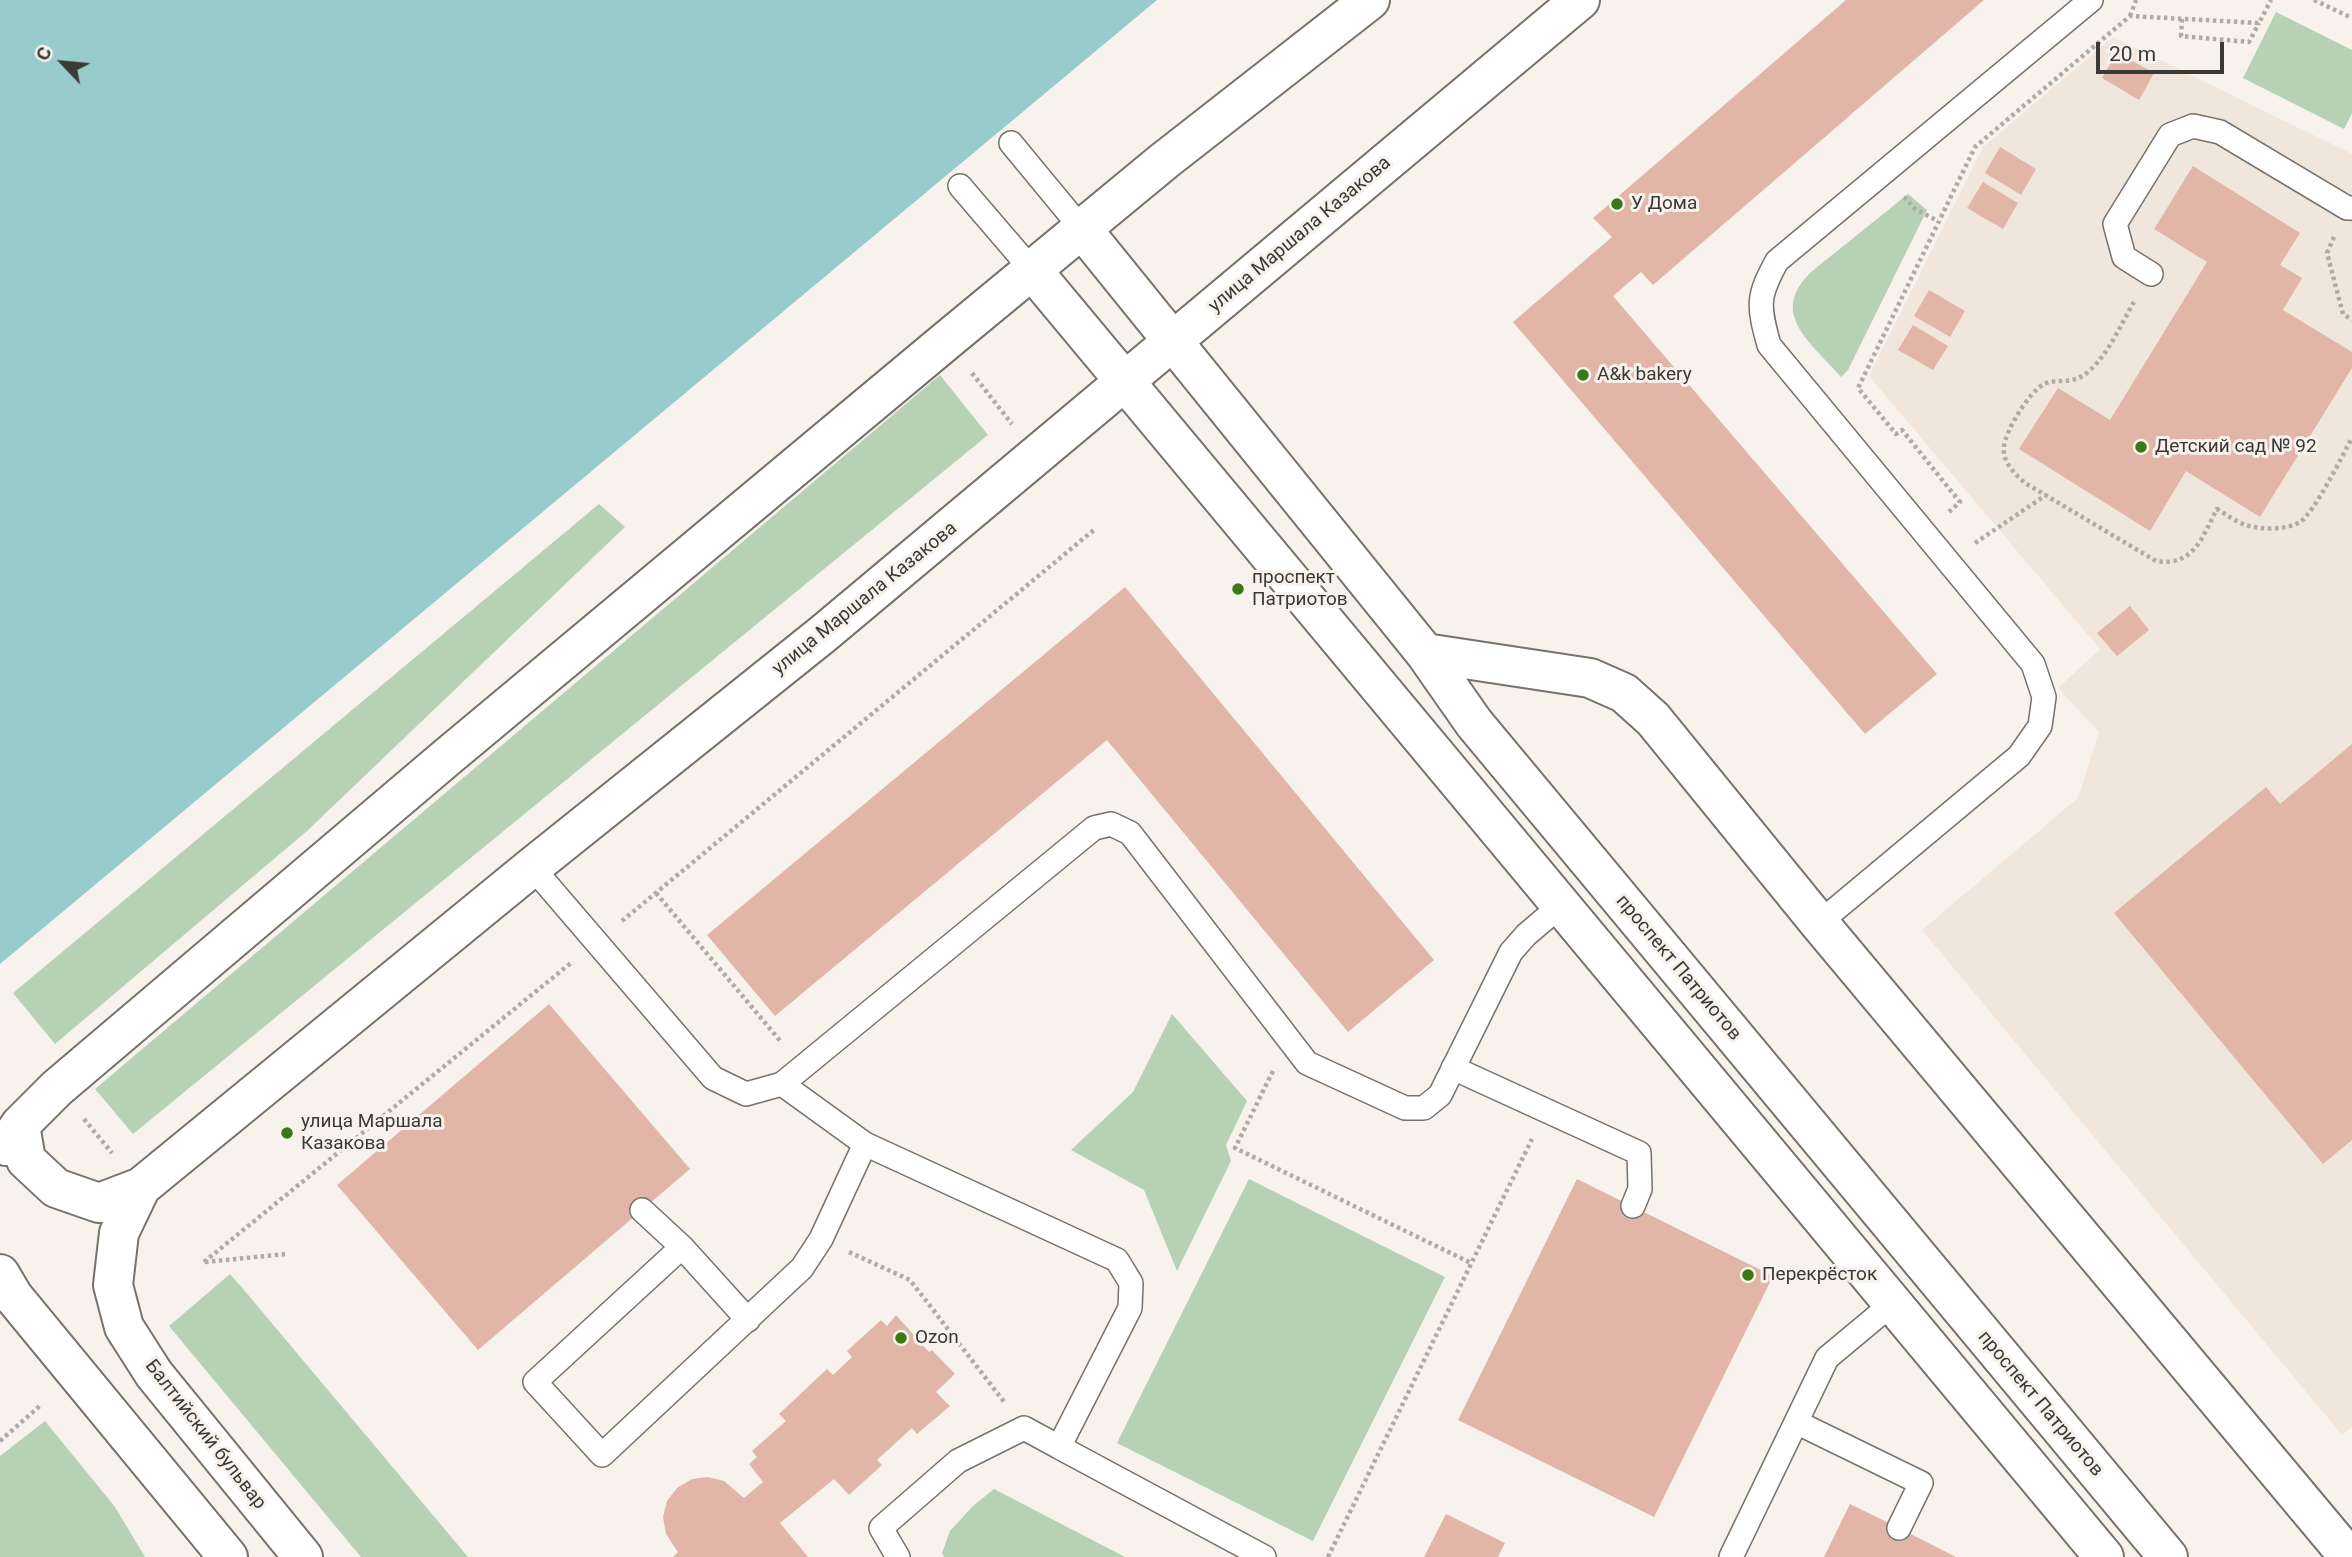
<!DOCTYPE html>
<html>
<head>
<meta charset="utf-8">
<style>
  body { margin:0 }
  #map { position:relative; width:2352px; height:1557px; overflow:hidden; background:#f7f2ec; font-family:Roboto,sans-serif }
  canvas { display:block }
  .north { position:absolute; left:28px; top:28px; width:70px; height:70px; -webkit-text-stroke:5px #f7f2ec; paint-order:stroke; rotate:296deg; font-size:19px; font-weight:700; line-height:28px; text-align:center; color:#3b3936 }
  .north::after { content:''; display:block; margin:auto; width:24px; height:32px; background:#3b3936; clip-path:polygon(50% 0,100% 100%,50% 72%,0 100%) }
  .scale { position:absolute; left:2096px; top:42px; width:128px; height:32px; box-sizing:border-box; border:4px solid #3b3936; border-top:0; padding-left:9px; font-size:21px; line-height:24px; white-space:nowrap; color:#3b3936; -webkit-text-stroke:5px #f7f2ec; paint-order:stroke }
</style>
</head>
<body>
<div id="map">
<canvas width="2352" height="1557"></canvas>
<div class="north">С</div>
<div class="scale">20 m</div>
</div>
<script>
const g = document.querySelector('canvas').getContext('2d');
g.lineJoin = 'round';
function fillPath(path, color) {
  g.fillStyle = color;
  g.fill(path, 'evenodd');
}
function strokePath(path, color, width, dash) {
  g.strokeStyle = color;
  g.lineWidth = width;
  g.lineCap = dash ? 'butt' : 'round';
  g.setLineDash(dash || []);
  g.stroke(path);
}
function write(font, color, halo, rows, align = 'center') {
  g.font = font + ' Roboto,sans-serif';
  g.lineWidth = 6;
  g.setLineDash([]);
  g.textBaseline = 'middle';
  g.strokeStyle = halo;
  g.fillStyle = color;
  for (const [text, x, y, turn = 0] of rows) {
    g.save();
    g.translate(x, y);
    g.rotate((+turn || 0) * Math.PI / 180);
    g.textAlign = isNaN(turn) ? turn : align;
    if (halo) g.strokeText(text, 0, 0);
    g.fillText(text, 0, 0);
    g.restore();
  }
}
const built = new Path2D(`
  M2113,37L2352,154V1427L2342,1435L1922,930L2078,798L2099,732L2058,688L2100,649L1869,376L1983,147Z`);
const green = new Path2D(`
  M2276,12L2352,50V113L2344,129L2243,78Z
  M1908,194L1927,210L1848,370L1841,377C1811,342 1768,314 1811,272Z
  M940,375L988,435L133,1134L95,1089Z
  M599,504L625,527L307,831L55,1044L13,993Z
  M1172,1014L1247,1101L1226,1145L1231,1161L1177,1271L1144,1190L1071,1150L1133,1092Z
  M1249,1179L1445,1277L1313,1541L1117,1443Z
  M230,1274L244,1290L468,1557H361L169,1326Z
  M45,1421L115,1507L145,1557H0V1456Z
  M994,1489L1125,1557H944L942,1553L950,1531L973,1506Z`);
const water = new Path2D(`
  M0,0H1157L0,964Z`);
const building = new Path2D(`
  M1846,0H1984L1653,285L1641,272L1613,296L1937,674L1865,734L1513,322L1612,237L1593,218Z
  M2117,52L2154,73L2139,100L2102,78Z
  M2000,147L2036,169L2021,195L1985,173Z
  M2193,166L2300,233L2280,265L2302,278L2283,310L2352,352V368L2260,517L2186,471L2150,531L2019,449L2058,388L2110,420L2207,262L2154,229Z
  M1983,182L2018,203L2003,229L1967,208Z
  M1929,290L1965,311L1950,337L1914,316Z
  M1913,325L1948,346L1933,370L1898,350Z
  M1125,587L1434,960L1348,1032L1107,740L775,1016L707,935Z
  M2130,606L2149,630L2117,656L2097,633Z
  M2352,744V1140L2323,1164L2114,913L2266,787L2280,804Z
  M549,1004L690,1169L478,1350L337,1185Z
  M1577,1179L1773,1276L1654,1517L1458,1420Z
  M896,1315L929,1352L932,1350L955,1374L936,1392L950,1406L917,1434L912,1428L877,1460L882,1465L849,1495L834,1479L780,1523L808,1557H673L678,1552L666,1534L663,1517L667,1501L677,1488L692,1479L708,1477L724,1481L744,1498L763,1482L749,1464L757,1457L752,1451L786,1421L779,1414L827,1369L833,1375L852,1357L847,1351L881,1320L887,1326Z
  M1850,1504L1899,1528L1956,1557H1824Z
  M1446,1514L1505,1543L1498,1557H1424Z`);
const path = new Path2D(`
  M2314,0L2352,18
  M2130,16L2136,0
  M2182,19L2181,36L2249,42L2259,23
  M1904,197L1915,209L1938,221
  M2334,237L2327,253L2343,314L2352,320
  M2134,302C2121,324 2109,353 2090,370C2072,387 2060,377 2044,384C2030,391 2005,431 2004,447C2002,462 2015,474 2025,483L2156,561C2194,567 2202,537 2217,509C2227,515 2236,522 2246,525C2261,530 2287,530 2300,522C2315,512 2342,456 2352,438
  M972,373L1012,424
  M1949,512L1960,502L1902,430L1896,434L1858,388L1975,147L2130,16L2259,23L2271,0
  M1975,543L2046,495
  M656,893L782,1043
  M622,921L1095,529
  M1273,1071L1235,1148L1471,1263
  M84,1119L112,1153
  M849,1252L910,1280L1005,1403
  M204,1262L572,962
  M205,1262L286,1254
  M0,1441L42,1404
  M1328,1557L1532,1139`);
const service = new Path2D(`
  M1011,143L1082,229
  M960,186L1032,270
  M2151,274L2124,257L2115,224L2170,135L2193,126L2220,132L2347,208H2352
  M532,867L713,1078L746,1094L782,1084L1094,828L1111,824L1130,833L1307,1063L1405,1108H1424L1440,1095L1511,952L1526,935L1560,906
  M1819,923L2019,756L2040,726L2044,697L2033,664L1769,345C1758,305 1757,297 1777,261L2091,0
  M1453,1068L1639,1153L1640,1189L1633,1206
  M782,1084L865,1144L1117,1260L1131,1283L1130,1308L1059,1447L1264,1557
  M642,1210L682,1247
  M748,1320L682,1247L535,1382L602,1455L802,1268L821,1239L865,1144
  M1796,1422L1921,1483L1899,1528
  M898,1557L881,1528L958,1461L1024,1428L1059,1447
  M1731,1557L1827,1358L1893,1303`);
const minor = new Path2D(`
  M1082,229L1425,653L1474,723L2168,1557
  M1032,270L2104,1557
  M1425,653L1590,678L1624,693L1653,719L1819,923L2349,1557
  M20,1125L26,1160L56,1188L99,1203L141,1187L532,867L823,634L1580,0
  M6,1146L20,1125L57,1088L446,758L946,341L1164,161L1370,0
  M141,1187L119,1233L113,1285L124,1327L154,1374L303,1557
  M0,1274L13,1296L228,1557`);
const markers = [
  [1617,204,7,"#3a7916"],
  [1583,375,7,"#3a7916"],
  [2141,447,7,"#3a7916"],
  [1238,589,7,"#3a7916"],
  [287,1133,7,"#3a7916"],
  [1748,1275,7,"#3a7916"],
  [901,1338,7,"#3a7916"]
];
const poiNames = [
  ["У Дома",1631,204],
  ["A&k bakery",1597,375],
  ["Детский сад № 92",2155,447],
  ["проспект",1252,578],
  ["Патриотов",1252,600],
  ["улица Маршала",301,1122],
  ["Казакова",301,1144],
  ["Перекрёсток",1762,1275],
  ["Ozon",915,1338]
];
const streetNames = [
  ["улица Маршала Казакова",1300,235,-40],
  ["улица Маршала Казакова",865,599,-39],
  ["проспект Патриотов",1678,968,50],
  ["проспект Патриотов",2040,1404,50],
  ["Балтийский бульвар",205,1435,52]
];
fillPath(built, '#f1e6db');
fillPath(green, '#b6d1b3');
fillPath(water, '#98cbcc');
fillPath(building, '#e1b6a9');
strokePath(service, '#76726c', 26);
strokePath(minor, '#76726c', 42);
strokePath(path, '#aeaaa5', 4.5, [3.5, 3.5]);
strokePath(service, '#fff', 23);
strokePath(minor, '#fff', 38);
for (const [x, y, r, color] of markers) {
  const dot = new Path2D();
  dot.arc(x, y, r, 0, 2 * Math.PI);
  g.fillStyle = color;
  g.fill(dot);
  strokePath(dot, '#f7f2ec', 2.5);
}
write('19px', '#3b3936', '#f7f2ec', poiNames, 'left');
write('19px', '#3b3936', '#f7f2ec', streetNames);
</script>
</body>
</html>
